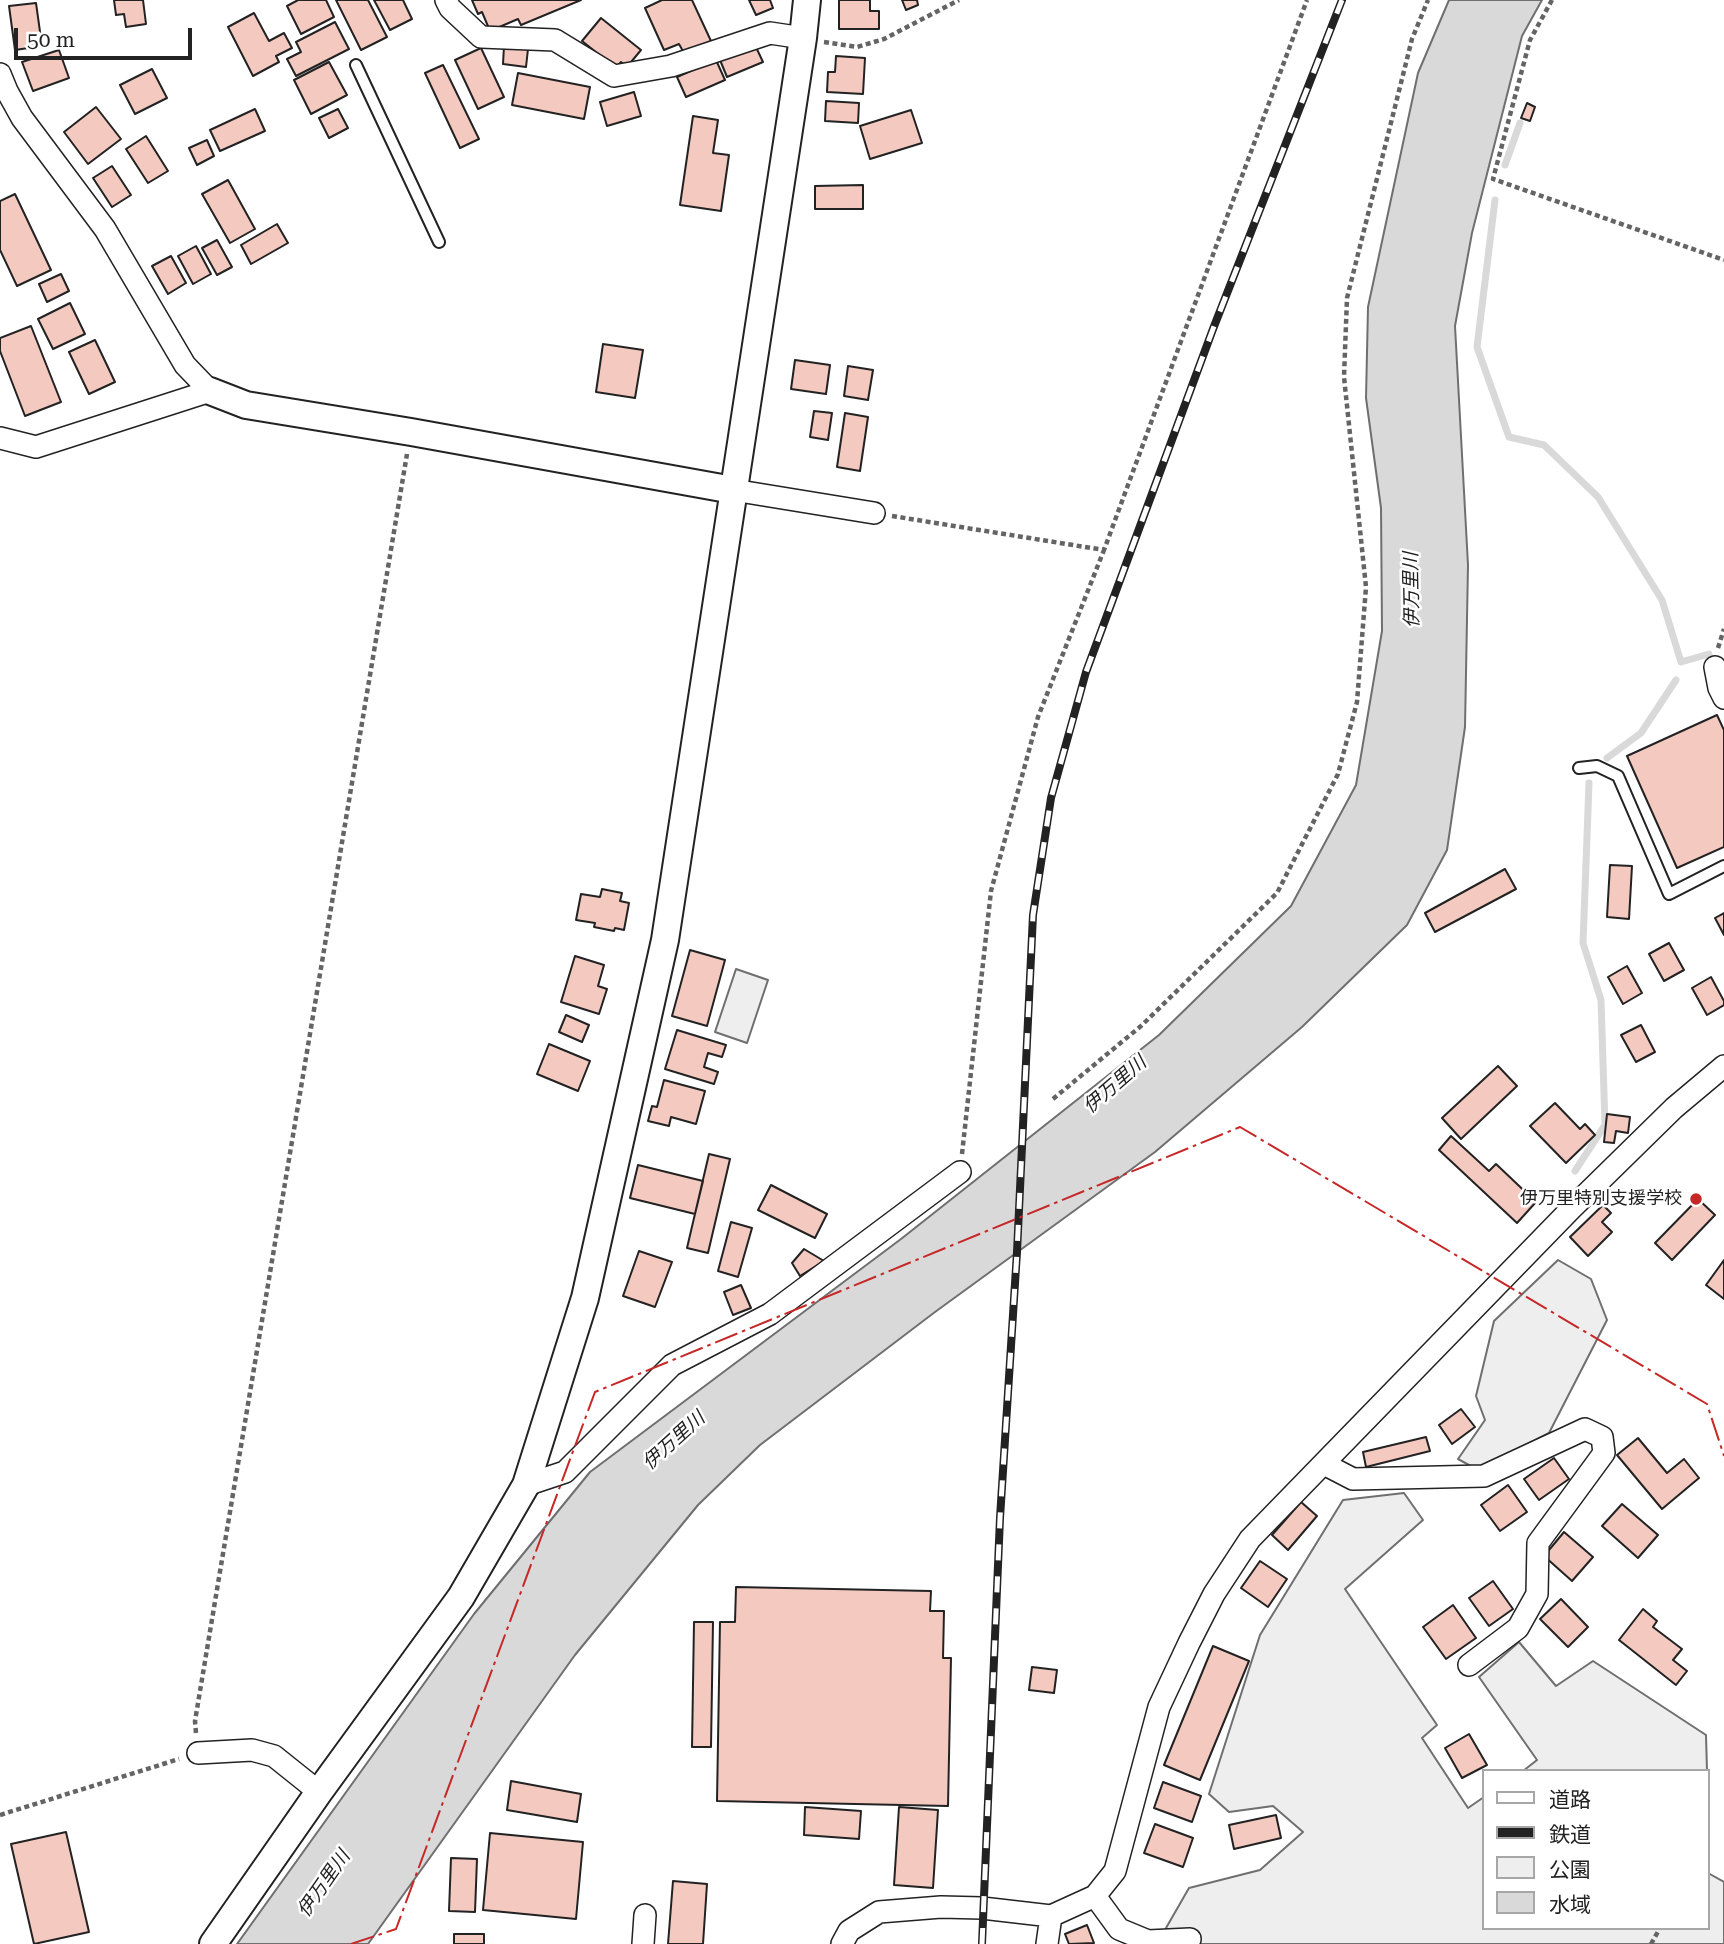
<!DOCTYPE html>
<html>
<head>
<meta charset="utf-8">
<style>
  body { margin:0 }
  #map { position:relative; width:1724px; height:1944px; overflow:hidden; background:#fff; font-family:"Roboto Serif","Noto Sans JP",serif }
  canvas { display:block }
  .legend { position:absolute; left:1482px; top:1769px; width:228px; height:161px; box-sizing:border-box; background:#fff; border:2px solid #a7a7a7; margin:0; padding:9px 12px; list-style:none; font-size:21px; color:#222 }
  .legend li { display:flex; align-items:center; gap:14px; height:35px }
  .legend b { width:35px; border:2px solid #a7a7a7 }
  .scale { position:absolute; left:14px; top:28px; width:178px; height:32px; box-sizing:border-box; border:4px solid #222; border-top:0; padding-left:9px; font-size:21px; line-height:24px; white-space:nowrap; color:#222; -webkit-text-stroke:5px #fff; paint-order:stroke }
</style>
</head>
<body>
<div id="map">
<canvas width="1724" height="1944"></canvas>
<ul class="legend">
<li><b style="height:9px;background:#fff"></b>道路</li>
<li><b style="height:9px;background:#222"></b>鉄道</li>
<li><b style="height:19px;background:#eee"></b>公園</li>
<li><b style="height:19px;background:#d9d9d9"></b>水域</li>
</ul>
<div class="scale">50 m</div>
</div>
<script>
const g = document.querySelector('canvas').getContext('2d');
g.lineJoin = 'round';
function fillPath(path, color) {
  g.fillStyle = color;
  g.fill(path, 'evenodd');
}
function strokePath(path, color, width, dash) {
  g.strokeStyle = color;
  g.lineWidth = width;
  g.lineCap = dash ? 'butt' : 'round';
  g.setLineDash(dash || []);
  g.stroke(path);
}
function write(font, color, halo, rows, align = 'center') {
  g.font = font + ' "Roboto Serif","Noto Sans JP",serif';
  g.lineWidth = 5;
  g.setLineDash([]);
  g.textBaseline = 'middle';
  g.strokeStyle = halo;
  g.fillStyle = color;
  for (const [text, x, y, turn = 0] of rows) {
    g.save();
    g.translate(x, y);
    g.rotate((+turn || 0) * Math.PI / 180);
    g.textAlign = isNaN(turn) ? turn : align;
    if (halo) g.strokeText(text, 0, 0);
    g.fillText(text, 0, 0);
    g.restore();
  }
}
const green = new Path2D(`
  M736,969L768,980L747,1043L715,1032Z
  M1558,1260L1591,1279L1607,1320L1549,1433L1478,1470L1458,1459L1485,1420L1476,1396L1494,1321Z
  M1404,1493L1423,1520L1345,1589L1437,1725L1422,1738L1468,1808L1484,1797V1928H1708V1873L1724,1882V1944H1174L1166,1928L1189,1888L1260,1870L1303,1832L1273,1806L1229,1812L1209,1794L1260,1635L1343,1500Z
  M1519,1642L1556,1686L1593,1661L1706,1735L1707,1771H1523L1537,1760L1479,1677Z`);
const water = new Path2D(`
  M1449,0H1542L1522,36L1472,233L1455,326L1468,565L1465,727L1447,850L1407,925L1302,1027L1155,1152L935,1312L760,1445L698,1505L575,1655L368,1944H237L474,1614L590,1472L901,1239L1159,1035L1291,906L1356,785L1382,631L1381,508L1366,398L1368,307L1418,73Z`);
const stream = new Path2D(`
  M1505,165L1520,123
  M1495,200L1477,347L1509,437L1544,445L1598,497L1662,600L1681,662L1709,654
  M1607,758L1641,733L1676,680
  M1575,1171L1605,1125L1601,1000L1583,943L1589,783`);
const building = new Path2D(`
  M114,0H143L146,24L126,27L124,14L116,15Z
  M298,0H326L334,17L301,34L287,6Z
  M336,0H368L387,37L361,50Z
  M374,0H403L412,19L390,30Z
  M472,0H581L521,25L518,19L490,31L482,12L478,14Z
  M662,0H692L711,41L684,53L679,44L664,50L645,8Z
  M749,0H770L773,8L756,15Z
  M839,0H870V11H879V29H839Z
  M902,0H917L918,5L906,10Z
  M36,3L42,46L15,50L9,6Z
  M254,13L269,41L284,33L292,48L276,56L279,62L253,76L228,27Z
  M601,18L641,50L627,67L621,62L616,68L582,41Z
  M335,22L349,49L296,76L287,59L301,52L296,42Z
  M755,45L763,62L727,77L720,60Z
  M504,46L528,49L526,67L503,64Z
  M481,48L504,97L478,109L455,60Z
  M59,50L69,78L33,91L22,62Z
  M836,56L865,58L863,94L827,92L828,72H835Z
  M716,60L725,80L686,97L677,77Z
  M329,62L347,95L311,114L294,80Z
  M443,65L479,139L460,148L425,73Z
  M152,69L167,98L135,114L120,85Z
  M518,73L590,87L584,119L512,105Z
  M634,92L641,116L607,126L600,102Z
  M826,101L859,103L858,123L825,121Z
  M1527,103L1535,107L1530,121L1521,118Z
  M96,107L121,139L88,164L64,132Z
  M255,109L265,131L220,151L210,130Z
  M338,109L348,128L329,138L319,118Z
  M911,110L922,143L870,159L860,126Z
  M693,116L718,120L713,153L729,155L721,211L680,205Z
  M146,136L168,171L148,183L126,149Z
  M207,140L214,156L197,165L189,148Z
  M112,166L131,195L112,207L93,178Z
  M228,180L255,229L230,243L202,194Z
  M863,185V209H815V186Z
  M15,194L51,270L17,286L0,250V201Z
  M277,224L288,243L251,264L241,245Z
  M217,240L232,267L217,275L202,248Z
  M196,246L211,274L193,284L178,256Z
  M171,256L186,283L168,294L152,266Z
  M61,274L69,291L47,302L39,284Z
  M70,303L85,334L53,349L38,319Z
  M31,326L61,402L25,416L0,351V338Z
  M95,340L115,382L89,394L69,352Z
  M603,344L643,350L635,398L596,392Z
  M795,360L830,365L826,394L791,389Z
  M848,366L873,370L868,400L844,396Z
  M814,411L832,413L828,440L810,437Z
  M845,413L868,417L860,471L837,467Z
  M1717,715L1724,730V847L1677,868L1627,756Z
  M1610,865L1632,866L1629,919L1607,917Z
  M1505,869L1516,889L1435,932L1425,913Z
  M602,889L622,893L620,901L629,903L624,930L615,928L614,931L594,927L595,923L576,920L581,894L600,897Z
  M1724,913V935L1715,918Z
  M1669,943L1684,970L1664,981L1649,954Z
  M690,950L725,960L707,1026L672,1016Z
  M575,956L604,965L598,986L607,989L599,1014L561,1002Z
  M1627,966L1642,993L1623,1004L1608,977Z
  M1711,977L1724,1001V1005L1707,1015L1692,988Z
  M566,1015L589,1025L582,1042L559,1032Z
  M1641,1025L1655,1052L1636,1062L1621,1035Z
  M677,1030L726,1045L722,1057L708,1053L704,1067L718,1072L714,1084L665,1069Z
  M549,1044L590,1061L578,1091L537,1074Z
  M1498,1066L1517,1086L1461,1139L1442,1118Z
  M664,1080L705,1091L696,1124L671,1117L669,1126L648,1121L652,1106L657,1107Z
  M1555,1103L1580,1129L1585,1124L1595,1135L1566,1163L1530,1126Z
  M1607,1114L1630,1117L1628,1133L1616,1131L1614,1143L1604,1142Z
  M1451,1136L1489,1171L1496,1164L1536,1202L1517,1223L1439,1150Z
  M709,1154L730,1159L708,1253L687,1248Z
  M638,1165L703,1181L695,1214L630,1198Z
  M771,1185L827,1214L815,1238L758,1210Z
  M1698,1199L1715,1215L1672,1260L1655,1243Z
  M1603,1205L1611,1213L1602,1222L1612,1232L1588,1256L1570,1237Z
  M731,1222L752,1228L738,1277L718,1271Z
  M804,1249L824,1261L800,1276L792,1263Z
  M639,1251L672,1262L655,1307L623,1296Z
  M1724,1260V1299L1706,1285Z
  M741,1285L751,1308L733,1315L724,1292Z
  M1461,1409L1475,1427L1452,1444L1439,1425Z
  M1426,1437L1430,1451L1366,1467L1363,1452Z
  M1638,1438L1667,1473L1684,1459L1699,1478L1662,1509L1617,1455Z
  M1554,1458L1569,1479L1539,1500L1524,1479Z
  M1508,1485L1527,1512L1500,1531L1481,1505Z
  M1301,1502L1317,1516L1288,1550L1272,1535Z
  M1622,1504L1658,1535L1638,1558L1602,1526Z
  M1564,1532L1593,1557L1572,1581L1544,1556Z
  M1260,1561L1287,1579L1268,1607L1241,1588Z
  M1493,1581L1513,1609L1489,1626L1469,1598Z
  M736,1587L931,1591L930,1611H944L943,1658H951L948,1806L717,1801L720,1622H735Z
  M1561,1599L1588,1627L1568,1647L1540,1619Z
  M1453,1605L1476,1638L1446,1659L1423,1627Z
  M1643,1609L1657,1621L1653,1627L1682,1649L1673,1660L1687,1671L1676,1685L1619,1640Z
  M694,1622H713L711,1747H692Z
  M1213,1646L1249,1661L1200,1780L1164,1765Z
  M1032,1667L1057,1670L1054,1693L1029,1690Z
  M1469,1734L1487,1765L1462,1778L1445,1748Z
  M511,1781L581,1794L577,1822L507,1810Z
  M1163,1782L1201,1796L1192,1822L1154,1808Z
  M805,1807L861,1811L859,1839L804,1835Z
  M899,1807L938,1810L933,1888L894,1885Z
  M1276,1815L1281,1838L1234,1849L1229,1825Z
  M1155,1824L1193,1838L1183,1867L1144,1853Z
  M66,1832L89,1932L34,1944L11,1844Z
  M490,1833L583,1842L576,1919L483,1910Z
  M451,1858L477,1859L475,1912L449,1911Z
  M673,1881L707,1884L703,1944H668Z
  M1087,1925L1094,1943L1069,1944L1065,1934Z
  M454,1934H484V1944H454Z`);
const path = new Path2D(`
  M1552,0L1530,40L1493,179L1724,260
  M824,42L857,47L884,39L959,0
  M892,516L1104,550L1307,0
  M1718,648L1724,629
  M1053,1099L1141,1026L1277,893L1338,774L1357,702L1366,587L1344,377L1347,298L1412,39L1428,0
  M962,1154L991,891L1038,717L1104,550
  M196,1733L195,1721L407,454
  M0,1815L179,1759
  M1651,1944L1660,1928`);
const service = new Path2D(`
  M356,65L439,242
  M1579,768L1597,766L1618,776L1669,894L1724,866`);
const minor = new Path2D(`
  M446,0L450,8L481,37L555,40L614,76L671,66L770,33L803,38
  M0,74L7,91L22,118L105,229L185,365L210,391L36,447L0,438
  M733,490L874,513
  M1715,667L1719,688L1724,698
  M1324,1464L1353,1479L1484,1476L1585,1429L1602,1437L1604,1453L1538,1543L1537,1594L1518,1628L1469,1665
  M526,1485L565,1472L672,1365L770,1314L960,1172
  M198,1753L252,1750L274,1756L319,1792
  M1095,1896L1119,1929L1148,1941L1190,1939
  M643,1944L645,1915
  M842,1944L849,1931L879,1912L941,1907L982,1908L1051,1916L1095,1896L1115,1871L1159,1707L1189,1643L1214,1594L1250,1539L1572,1208L1674,1108L1724,1066
  M1047,1944L1051,1916`);
const tertiary = new Path2D(`
  M210,391L246,405L411,432L733,490
  M213,1944L319,1792L461,1597L526,1485L585,1298L665,940L803,38L807,0`);
const rail = new Path2D(`
  M982,1944L1000,1518L1017,1252L1033,915L1051,798L1086,672L1213,329L1342,0`);
const power = new Path2D(`
  M351,1944L396,1929L595,1392L1240,1127L1707,1404L1724,1456`);
const markers = [
  [1696,1199,7,"#c62828"]
];
const poiNames = [
  ["伊万里特別支援学校",1682,1199]
];
const waterNames = [
  ["伊万里川",1412,590,-91],
  ["伊万里川",1115,1085,-41],
  ["伊万里川",674,1441,-42],
  ["伊万里川",324,1884,-55]
];
fillPath(green, '#eee');
strokePath(green, '#6f6f6f', 2);
fillPath(water, '#d9d9d9');
strokePath(water, '#6f6f6f', 2);
strokePath(stream, '#d9d9d9', 7);
fillPath(building, '#f3c9c0');
strokePath(building, '#222', 2);
strokePath(service, '#222', 14);
strokePath(minor, '#222', 24);
strokePath(tertiary, '#222', 30);
strokePath(path, '#646464', 4.5, [5, 3.5]);
strokePath(service, '#fff', 10);
strokePath(minor, '#fff', 21);
strokePath(tertiary, '#fff', 26);
strokePath(rail, '#222', 8);
strokePath(rail, '#fff', 5, [16]);
strokePath(power, '#c62828', 2, [24, 5, 3.5, 5]);
for (const [x, y, r, color] of markers) {
  const dot = new Path2D();
  dot.arc(x, y, r, 0, 2 * Math.PI);
  g.fillStyle = color;
  g.fill(dot);
  strokePath(dot, '#fff', 2.5);
}
write('18px', '#222', '#fff', poiNames, 'right');
write('italic 19px', '#222', '#fff', waterNames);
</script>
</body>
</html>
